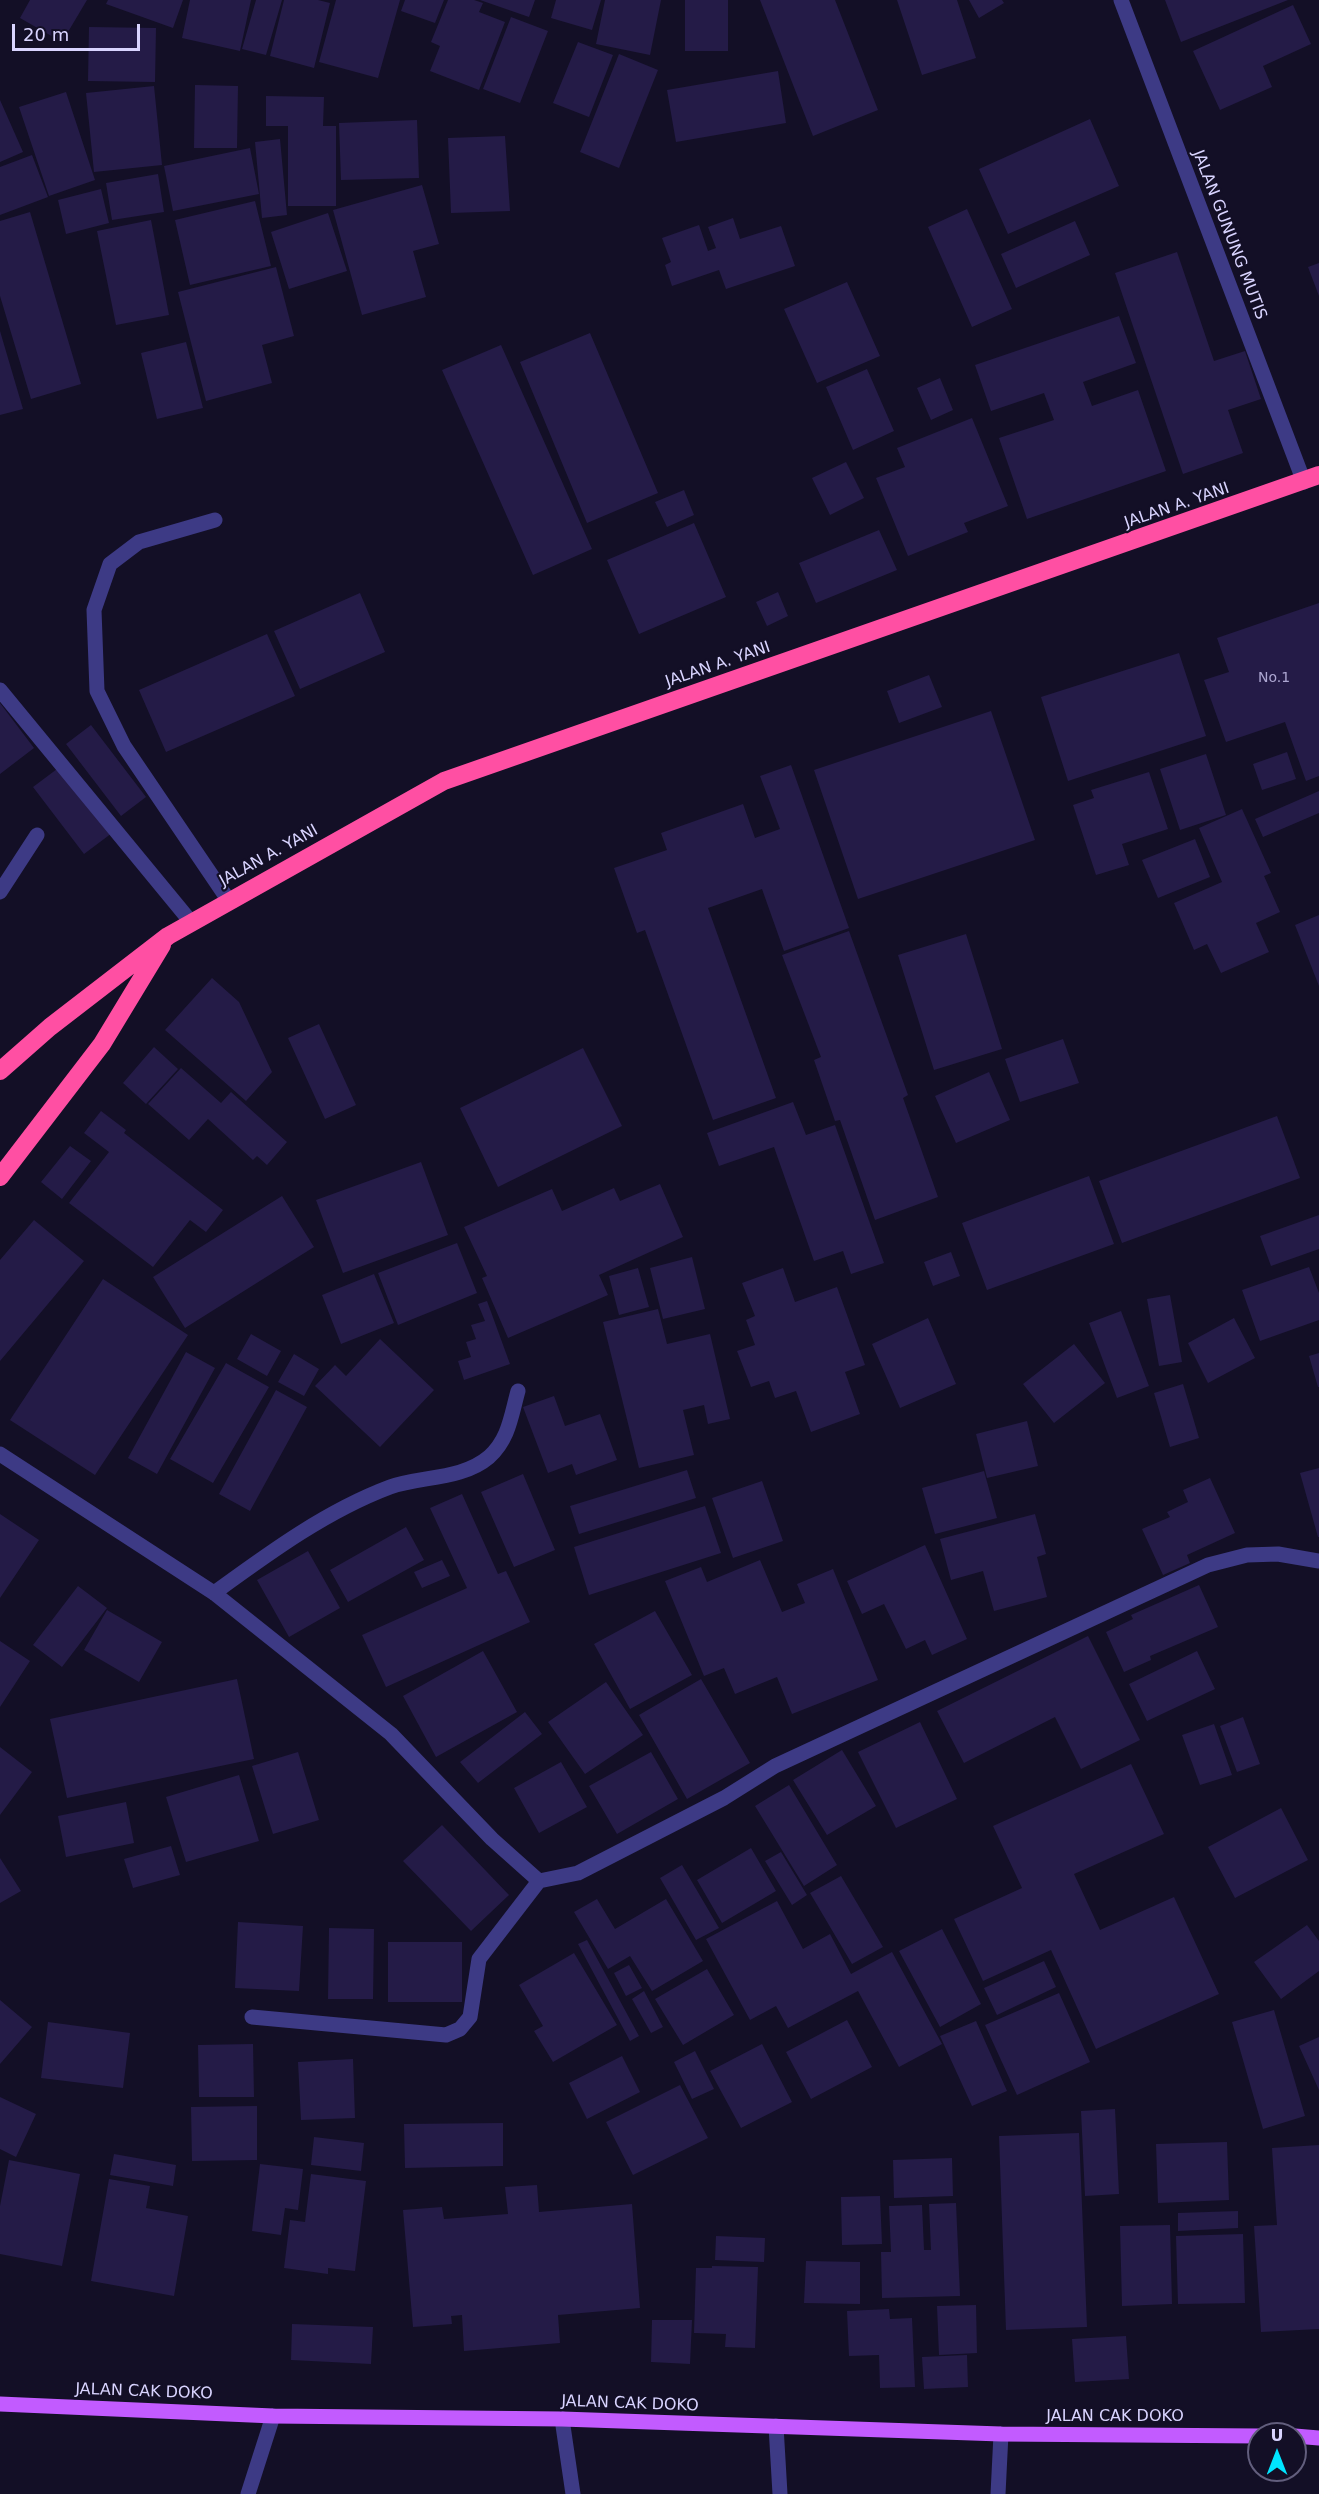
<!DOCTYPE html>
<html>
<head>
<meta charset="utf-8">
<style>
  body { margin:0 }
  #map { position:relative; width:1319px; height:2494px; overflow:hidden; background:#130f26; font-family:"DejaVu Sans",sans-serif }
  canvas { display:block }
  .north { position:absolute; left:1247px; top:2422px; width:60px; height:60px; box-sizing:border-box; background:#130f26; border:2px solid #625e7d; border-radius:50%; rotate:0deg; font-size:16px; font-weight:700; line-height:24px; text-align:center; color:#d9d4ff }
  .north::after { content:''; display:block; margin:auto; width:21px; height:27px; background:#00e5ff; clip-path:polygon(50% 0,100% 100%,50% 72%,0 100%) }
  .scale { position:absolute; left:12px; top:24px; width:128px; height:27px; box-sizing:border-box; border:3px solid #d9d4ff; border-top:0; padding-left:8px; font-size:18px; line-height:21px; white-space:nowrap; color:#d9d4ff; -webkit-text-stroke:4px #130f26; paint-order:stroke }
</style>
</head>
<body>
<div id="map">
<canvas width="1319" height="2494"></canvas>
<div class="north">U</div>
<div class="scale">20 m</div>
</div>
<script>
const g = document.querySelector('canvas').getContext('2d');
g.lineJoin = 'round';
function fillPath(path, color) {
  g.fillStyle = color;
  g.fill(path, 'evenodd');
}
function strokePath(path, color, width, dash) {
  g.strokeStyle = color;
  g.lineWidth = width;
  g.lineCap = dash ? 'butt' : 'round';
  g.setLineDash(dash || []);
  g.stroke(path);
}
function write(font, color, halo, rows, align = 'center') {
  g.font = font + ' "DejaVu Sans",sans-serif';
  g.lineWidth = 4.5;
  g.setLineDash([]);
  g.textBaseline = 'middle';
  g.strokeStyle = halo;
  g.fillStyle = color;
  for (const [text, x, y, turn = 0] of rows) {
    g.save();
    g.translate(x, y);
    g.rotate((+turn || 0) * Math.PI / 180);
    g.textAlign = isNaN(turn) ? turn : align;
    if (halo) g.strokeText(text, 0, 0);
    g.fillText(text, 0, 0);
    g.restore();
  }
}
const building = new Path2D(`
  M30,0H87L62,42L20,18Z
  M108,0H183L173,28L106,4Z
  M190,0H251L240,51L182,38Z
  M256,0H282L266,55L242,49Z
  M284,0H318L330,3L314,68L270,56Z
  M336,0H400L378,78L319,62Z
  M405,0H444L435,23L401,11Z
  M448,0H474L483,3L479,12L505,22L479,90L430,71L440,46L431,42Z
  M480,0H535L529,17Z
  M556,0H601L592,30L551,18Z
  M605,0H661L650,55L596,44Z
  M685,0H728V51H685Z
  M760,0H835L878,110L813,136Z
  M897,0H957L976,58L922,75Z
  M969,0H1002L1004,3L979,18Z
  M1165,0H1288L1181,42Z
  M1293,5L1311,44L1263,66L1272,87L1220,110L1193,51Z
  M511,17L548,31L520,103L483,89Z
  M89,27L156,28L155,82L88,81Z
  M578,42L613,55L589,117L553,103Z
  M619,54L658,70L619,168L580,152Z
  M778,71L786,123L676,142L667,90Z
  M195,85L238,86L237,148H194Z
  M154,86L162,165L94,172L86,93Z
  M66,92L95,180L49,196L19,107Z
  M266,96L324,97L323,126H336V206H288V126H266Z
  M0,100L23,152L0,162Z
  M1090,119L1119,186L1008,234L979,169Z
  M417,120L419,178L341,180L339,123Z
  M505,136L510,211L451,213L448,138Z
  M280,139L287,215L262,218L255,142Z
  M250,148L259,194L173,211L164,166Z
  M32,155L48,197L0,215V167Z
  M158,174L164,212L112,220L106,183Z
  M422,185L439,244L413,251L426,297L362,315L333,210Z
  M101,189L109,223L66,234L58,200Z
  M255,201L271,266L190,285L175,220Z
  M967,209L1012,309L972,327L928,227Z
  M30,212L81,384L31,399L0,296V221Z
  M328,213L347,271L289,289L271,232Z
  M733,218L740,239L781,226L795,266L726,289L719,270L672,286L665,265L671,262L662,238L699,225L708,251L716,248L708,227Z
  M151,220L169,315L116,325L97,231Z
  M1075,221L1090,255L1016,288L1001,254Z
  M1177,252L1214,361L1245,351L1261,399L1228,410L1243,453L1183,474L1115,273Z
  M1319,263V296L1308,267Z
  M276,267L294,336L262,345L272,383L206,401L178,292Z
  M847,282L880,356L817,383L784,309Z
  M1119,316L1136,363L1083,382L1092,406L1138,390L1166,471L1027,519L999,438L1054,420L1044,393L991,411L975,365Z
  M0,331L23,409L0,415Z
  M590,333L658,493L587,523L520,362Z
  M186,342L203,408L157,419L141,353Z
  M501,345L592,549L533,575L442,370Z
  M867,369L894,431L853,450L826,387Z
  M940,378L953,410L931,420L917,388Z
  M972,418L1008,506L964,523L968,532L908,556L876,478L905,467L897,448Z
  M846,462L864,498L830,515L812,478Z
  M684,490L694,515L667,527L655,502Z
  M694,523L726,597L639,634L607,560Z
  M879,530L897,570L816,603L799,563Z
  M778,592L788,616L767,626L756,602Z
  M360,593L385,652L300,689L274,631Z
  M1319,603V776L1306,781L1285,722L1226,742L1204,680L1229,672L1217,638Z
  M267,634L295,696L166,752L139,690Z
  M1179,653L1206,736L1068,781L1041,697Z
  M929,675L942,707L899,723L887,691Z
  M0,703L34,748L0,774Z
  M991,711L1035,840L858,899L814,770Z
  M91,725L146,797L121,816L66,744Z
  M1287,752L1296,779L1262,790L1253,764Z
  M1206,754L1226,815L1180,830L1160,769Z
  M791,765L849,928L784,951L762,889L708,908L776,1098L713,1120L645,930L637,933L614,868L667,850L661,833L743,804L755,838L780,829L760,776Z
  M61,766L112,833L84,854L33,787Z
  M1149,772L1168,829L1122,844L1129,865L1096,875L1073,805L1094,798L1091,790Z
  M1319,791V813L1263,837L1255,819Z
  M1242,809L1271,873L1264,876L1280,912L1256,923L1269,952L1221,973L1207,944L1194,950L1174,903L1222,882L1199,828Z
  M1195,839L1210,877L1158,898L1142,860Z
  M1319,915V986L1295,925Z
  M849,931L908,1095L903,1098L938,1197L875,1220L840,1120L835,1121L814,1060L821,1057L782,955Z
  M966,934L1002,1049L934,1070L898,955Z
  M212,978L239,1002L272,1072L246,1101L165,1030Z
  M319,1024L356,1105L325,1119L288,1038Z
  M1063,1039L1079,1083L1020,1102L1005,1059Z
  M154,1047L178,1069L146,1104L123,1083Z
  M583,1048L622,1126L498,1187L460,1108Z
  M181,1068L221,1103L231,1092L287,1142L267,1165L257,1156L253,1160L208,1119L189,1140L148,1104Z
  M989,1072L1010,1120L956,1143L935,1096Z
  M793,1102L806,1135L835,1125L884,1263L851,1274L843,1251L814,1261L774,1147L719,1166L707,1133Z
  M101,1111L126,1130L124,1133L223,1210L206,1232L190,1220L153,1267L69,1203L109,1152L84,1133Z
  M1277,1116L1300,1178L1122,1243L1099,1181Z
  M70,1146L91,1161L62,1199L41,1182Z
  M421,1162L448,1235L343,1273L316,1200Z
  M1089,1176L1114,1244L987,1290L962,1223Z
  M660,1184L683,1237L599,1275L608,1295L508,1338L482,1278L487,1276L464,1227L552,1189L562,1211L614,1188L620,1201Z
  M282,1196L314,1247L185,1328L153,1277Z
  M1319,1215V1249L1271,1266L1260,1236Z
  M34,1220L84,1261L0,1361V1260Z
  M457,1243L477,1293L398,1325L378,1273Z
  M951,1252L960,1276L933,1286L924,1262Z
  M692,1257L705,1309L663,1319L650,1268Z
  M1309,1267L1319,1293V1320L1260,1341L1242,1290Z
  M638,1268L649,1307L619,1315L609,1276Z
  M783,1268L795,1302L837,1287L865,1365L845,1372L860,1414L811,1432L796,1391L775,1398L769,1381L751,1387L737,1351L755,1345L746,1320L755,1316L742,1283Z
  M374,1274L394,1323L341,1344L322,1295Z
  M103,1279L188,1335L95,1475L10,1420Z
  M1170,1295L1182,1362L1159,1366L1147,1299Z
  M487,1301L510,1364L464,1380L458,1361L471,1357L466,1342L476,1339L471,1325L485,1321L478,1304Z
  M658,1309L667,1344L710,1334L730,1419L708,1424L704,1405L683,1410L694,1455L639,1468L603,1322Z
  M1121,1311L1149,1386L1117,1398L1089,1323Z
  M928,1318L956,1384L900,1408L872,1344Z
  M1234,1318L1255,1358L1208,1383L1188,1343Z
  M251,1334L281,1351L267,1376L237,1359Z
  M380,1339L434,1390L380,1447L315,1386L335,1365L346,1376Z
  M1074,1344L1105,1383L1054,1423L1023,1384Z
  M186,1352L215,1368L157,1474L128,1458Z
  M1319,1353V1387H1318L1309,1356Z
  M294,1354L319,1369L304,1396L278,1382Z
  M226,1363L269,1387L213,1483L170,1459Z
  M1183,1384L1199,1438L1170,1447L1154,1393Z
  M276,1390L307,1407L250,1511L219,1494Z
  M554,1396L565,1426L600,1414L617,1460L576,1475L572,1464L548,1473L523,1407Z
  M1027,1421L1038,1466L987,1478L976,1434Z
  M1319,1468V1537H1318L1300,1473Z
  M687,1470L696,1498L579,1534L570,1506Z
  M984,1471L997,1518L935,1534L922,1488Z
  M523,1474L555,1550L514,1567L481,1492Z
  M1210,1478L1235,1533L1187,1555L1190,1563L1163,1575L1142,1529L1170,1517L1167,1512L1188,1502L1183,1490Z
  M762,1481L783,1541L733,1558L712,1498Z
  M462,1494L498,1574L506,1571L530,1622L386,1687L362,1635L467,1588L430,1508Z
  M705,1506L721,1553L589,1595L574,1547Z
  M0,1514L39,1540L0,1598Z
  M1035,1514L1046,1554L1037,1557L1047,1597L994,1611L983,1571L951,1580L940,1539Z
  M406,1527L424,1560L348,1602L330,1570Z
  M925,1545L967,1639L932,1655L925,1640L906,1649L884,1604L862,1614L847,1581Z
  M308,1551L340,1608L289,1637L257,1580Z
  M442,1560L450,1576L422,1588L414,1572Z
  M760,1560L782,1612L805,1603L797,1584L833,1569L878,1680L792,1714L777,1677L735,1694L724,1668L704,1676L665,1581L701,1567L707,1582Z
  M1199,1585L1218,1627L1150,1656L1151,1660L1124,1672L1106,1632L1133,1619L1131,1615Z
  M78,1586L107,1608L62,1667L33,1645Z
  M107,1610L162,1642L139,1682L84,1650Z
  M655,1611L692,1675L630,1709L594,1644Z
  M1088,1636L1140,1740L1081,1769L1055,1717L964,1763L937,1711Z
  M0,1641L30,1661L0,1707Z
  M483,1651L517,1712L436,1757L403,1696Z
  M1197,1651L1215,1689L1147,1721L1129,1684Z
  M237,1679L254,1759L67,1798L50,1719Z
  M701,1679L750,1763L687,1799L639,1715Z
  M606,1682L643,1735L585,1774L548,1722Z
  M525,1712L542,1734L478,1783L460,1762Z
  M1243,1717L1260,1764L1237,1772L1220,1726Z
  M920,1722L957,1799L896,1828L858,1752Z
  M1214,1724L1232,1775L1200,1785L1182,1735Z
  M0,1747L32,1772L0,1815Z
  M842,1750L876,1806L827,1835L793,1780Z
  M298,1752L319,1820L273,1834L252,1766Z
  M651,1752L678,1799L617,1834L589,1786Z
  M561,1762L587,1807L539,1833L514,1788Z
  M1131,1764L1164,1834L1074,1874L1100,1930L1174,1897L1219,1994L1096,2049L1051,1950L983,1981L954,1919L1022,1888L993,1826Z
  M239,1775L259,1841L186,1862L166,1797Z
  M789,1785L837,1865L804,1886L755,1806Z
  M126,1802L134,1843L66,1857L58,1816Z
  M1281,1808L1308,1860L1235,1898L1208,1847Z
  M442,1825L509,1895L471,1931L403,1861Z
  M171,1846L180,1875L133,1888L124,1859Z
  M751,1848L776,1891L722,1923L697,1880Z
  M781,1852L807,1895L792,1905L765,1861Z
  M0,1858L21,1891L0,1903Z
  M682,1865L719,1928L696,1940L660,1878Z
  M841,1876L883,1947L852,1964L810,1893Z
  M597,1899L615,1929L666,1899L703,1961L652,1991L630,1956L608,1969L574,1912Z
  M777,1901L803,1949L830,1934L851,1974L892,1952L942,2044L899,2067L858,1991L788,2028L776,2006L750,2020L706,1939Z
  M238,1922L303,1926L299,1991L235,1988Z
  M1307,1925L1319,1941V1971L1281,1999L1254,1962Z
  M329,1928L374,1929L373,1999H328Z
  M942,1929L981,2004L940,2027L899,1951Z
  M587,1940L639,2036L630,2041L578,1944Z
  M388,1942H462V2002H388Z
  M574,1953L617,2025L553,2062L534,2031L543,2026L519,1985Z
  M1044,1961L1056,1987L997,2015L984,1988Z
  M629,1965L642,1988L626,1996L614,1973Z
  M707,1969L734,2015L683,2045L655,1999Z
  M644,1991L663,2027L651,2033L632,1999Z
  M1059,1993L1090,2062L1017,2095L985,2025Z
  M0,2000L32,2027L0,2064Z
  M1274,2010L1305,2116L1263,2129L1232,2022Z
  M847,2020L872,2067L811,2099L786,2052Z
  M976,2021L1007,2091L972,2106L940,2036Z
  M48,2022L130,2033L123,2088L41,2078Z
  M1319,2037V2090L1299,2046Z
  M253,2044L254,2097H199L198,2045Z
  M762,2044L792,2102L741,2128L710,2071Z
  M695,2051L714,2089L692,2099L674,2062Z
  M622,2056L640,2092L587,2119L569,2083Z
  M353,2059L355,2118L301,2120L298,2062Z
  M680,2085L708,2138L633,2175L606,2122Z
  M0,2097L36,2114L16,2157L0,2149Z
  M257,2106V2160L192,2161L191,2107Z
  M1115,2109L1119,2194L1085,2196L1081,2111Z
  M503,2123V2166L405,2168L404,2124Z
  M1079,2133L1087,2327L1006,2330L999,2136Z
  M314,2137L364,2143L361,2171L311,2165Z
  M1227,2142L1229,2200L1158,2203L1156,2144Z
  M1319,2145V2329L1261,2332L1254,2226L1277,2225L1272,2148Z
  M114,2154L176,2165L173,2186L110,2175Z
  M952,2158L953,2196L894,2198L893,2160Z
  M9,2160L80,2174L62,2266L0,2254V2206Z
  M260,2164L303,2169L298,2210L285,2208L281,2235L252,2231Z
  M311,2174L366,2181L355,2271L328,2268V2274L284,2268L290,2220L305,2222Z
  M109,2179L150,2186L146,2208L188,2216L174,2296L91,2281Z
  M537,2185L539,2212L632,2204L640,2308L558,2315L560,2343L464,2351L462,2315L451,2316L452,2324L413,2327L403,2210L442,2207L444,2219L508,2214L505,2187Z
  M880,2196L882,2244L842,2245L841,2197Z
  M956,2203L960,2296L882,2298L881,2252H891L889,2206L922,2205L924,2250H931L929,2204Z
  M1238,2211V2228L1178,2231V2213Z
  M1170,2225L1172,2304L1122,2306L1120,2226Z
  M1243,2234L1245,2303L1178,2304L1176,2236Z
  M716,2236L765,2238L764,2262L715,2260Z
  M806,2261L860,2262V2304L804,2303Z
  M712,2266L758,2267L755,2348L725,2347L726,2334L694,2333L696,2268H712Z
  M976,2305L977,2353L939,2355L937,2306Z
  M889,2309L890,2319L912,2318L915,2387L880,2388L879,2355L849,2356L847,2311Z
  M652,2320H692L690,2364L651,2362Z
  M292,2324L373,2327L371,2364L291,2360Z
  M1126,2336L1129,2379L1075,2382L1072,2339Z
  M967,2355L968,2387L924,2389L922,2357Z`);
const minor = new Path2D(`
  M1121,0L1304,482
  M215,520L139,542L110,564L94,610L97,691L124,746L229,901
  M0,690L191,922
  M0,892L37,835
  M0,1454L214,1593L391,1734L492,1839L539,1881L578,1873L724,1798L775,1766L1208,1565L1247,1555L1278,1554L1319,1561
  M214,1593C269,1553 326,1511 390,1487C421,1476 462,1480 489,1457C509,1439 511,1416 518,1391
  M252,2017L446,2035L460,2029L470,2017L479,1959L539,1881
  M562,2419L573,2494
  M776,2426L780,2494
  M248,2494L273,2416
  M998,2494L1001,2434`);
const major = new Path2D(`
  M0,2404L273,2416L562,2419L1001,2434L1259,2436
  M1295,2436L1319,2438`);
const highway = new Path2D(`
  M0,1071L50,1027L168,936L444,781L1319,475
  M0,1177L102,1044L162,945`);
const numberNames = [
  ["No.1",1274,678]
];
const streetNames = [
  ["JALAN GUNUNG MUTIS",1229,235,69],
  ["JALAN A. YANI",1177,506,-19],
  ["JALAN A. YANI",718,665,-19],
  ["JALAN A. YANI",269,856,-29],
  ["JALAN CAK DOKO",144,2392,2],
  ["JALAN CAK DOKO",630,2404,2],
  ["JALAN CAK DOKO",1115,2417]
];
fillPath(building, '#241b47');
strokePath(minor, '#3d3a85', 15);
strokePath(major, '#c25bff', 15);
strokePath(highway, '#ff4fa3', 18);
write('14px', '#aca6d1', null, numberNames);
write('16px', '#d9d4ff', '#130f26', streetNames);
</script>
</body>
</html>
